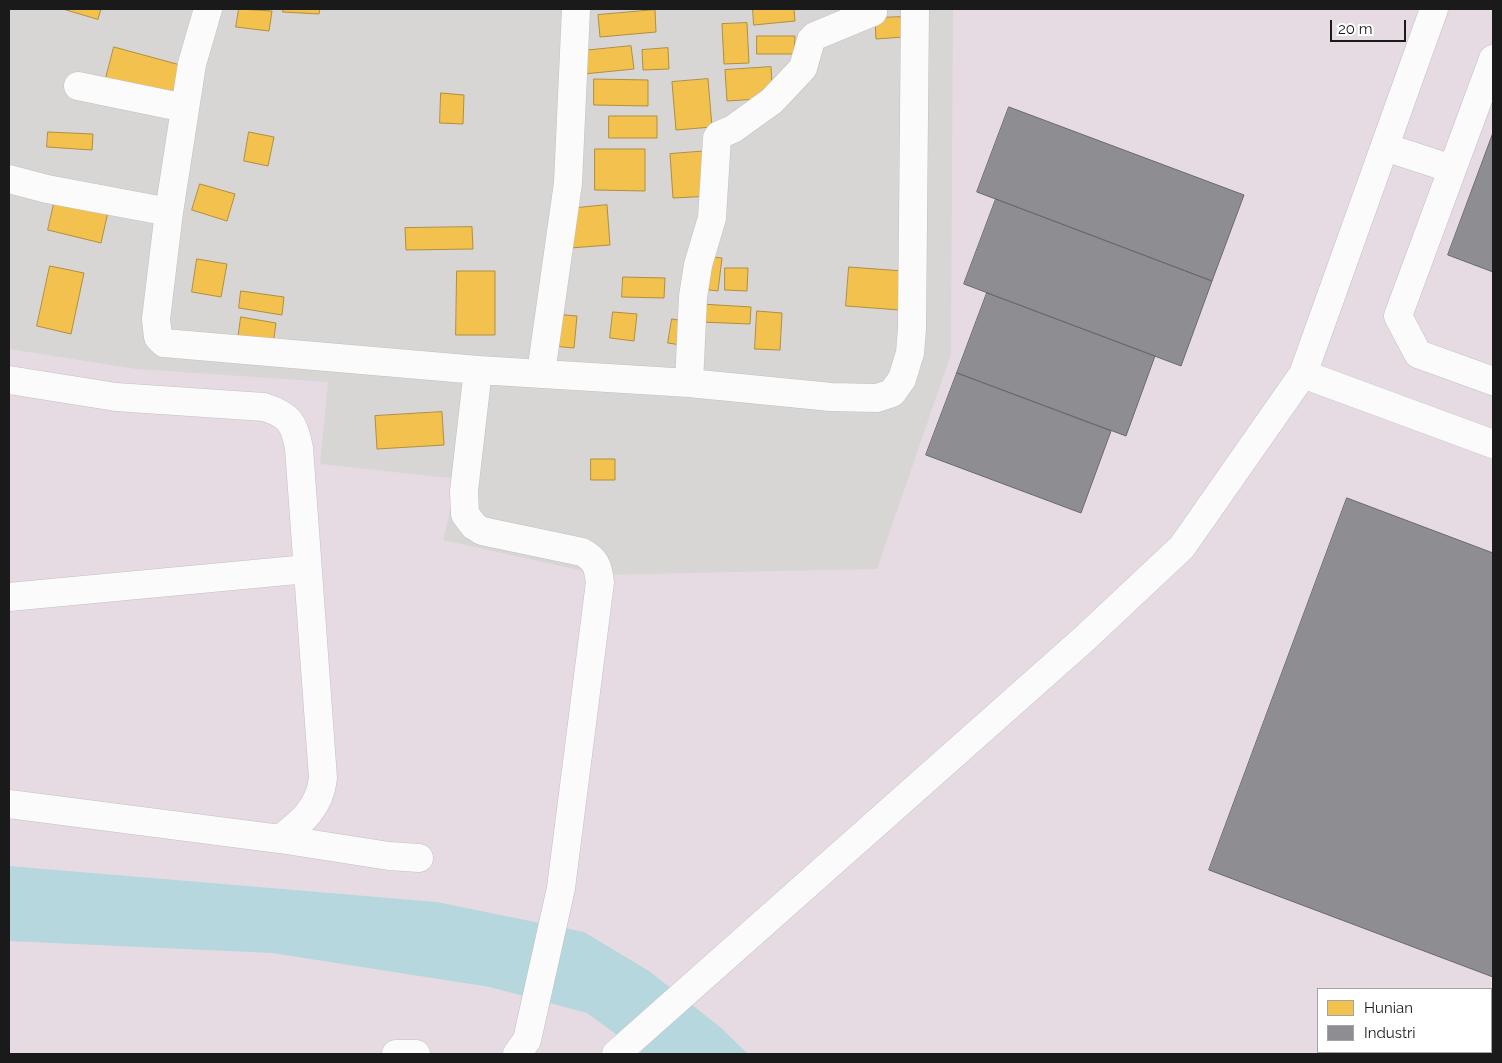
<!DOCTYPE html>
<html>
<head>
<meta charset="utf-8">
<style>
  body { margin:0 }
  #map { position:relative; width:1502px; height:1063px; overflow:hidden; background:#e9e6e3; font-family:Raleway,sans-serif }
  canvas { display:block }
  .frame { position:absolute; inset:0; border:10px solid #1a1a1a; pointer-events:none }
  .legend { position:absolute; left:1317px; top:988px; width:175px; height:65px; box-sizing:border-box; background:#fff; border:1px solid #a3a3a3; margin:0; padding:6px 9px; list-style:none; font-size:15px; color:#1a1a1a }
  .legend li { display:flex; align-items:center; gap:10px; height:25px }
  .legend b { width:25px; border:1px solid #a3a3a3 }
  .scale { position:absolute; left:1330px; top:20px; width:76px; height:22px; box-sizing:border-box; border:2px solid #1a1a1a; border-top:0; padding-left:6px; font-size:15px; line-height:18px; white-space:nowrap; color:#1a1a1a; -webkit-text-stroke:4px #fff; paint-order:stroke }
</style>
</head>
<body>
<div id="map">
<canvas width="1502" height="1063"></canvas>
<div class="frame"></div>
<ul class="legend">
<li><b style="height:14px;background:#f2c14e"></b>Hunian</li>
<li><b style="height:14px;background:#8d8d92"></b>Industri</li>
</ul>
<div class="scale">20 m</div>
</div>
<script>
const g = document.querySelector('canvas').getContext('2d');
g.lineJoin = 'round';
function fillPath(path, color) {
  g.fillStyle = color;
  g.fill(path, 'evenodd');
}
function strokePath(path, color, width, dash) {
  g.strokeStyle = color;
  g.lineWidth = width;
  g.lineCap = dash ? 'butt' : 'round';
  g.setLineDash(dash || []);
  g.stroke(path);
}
const residential = new Path2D(`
  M9,9H1493V1054H9ZM1318,989H1491V1052H1318Z`);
const industrial = new Path2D(`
  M953,9H1493V1054H9V349L136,369L328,382L320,464L458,479L443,540L601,575L877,569L951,354ZM1318,989H1491V1052H1318Z`);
const water = new Path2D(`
  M9,866L437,902L584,932L649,971L720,1027L748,1054H643L587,1013L490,987L272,953L9,941Z`);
const homes = new Path2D(`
  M63,9H101L98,19Z
  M239,9L272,11L269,31L236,27Z
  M283,9H320L319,14L283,12Z
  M753,9H794L795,21L754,25Z
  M655,10L656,32L600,37L598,15Z
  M903,17L904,37L876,39L875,18Z
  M747,23L749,63L724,64L722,24Z
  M757,36H795L794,54H757Z
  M631,46L634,69L584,74L582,51Z
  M114,47L184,66L175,97L106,78Z
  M668,48L669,69L643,70L642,50Z
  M771,67L773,98L727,101L725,70Z
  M594,79L648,80V106L594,105Z
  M708,79L712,127L676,130L672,82Z
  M441,93L464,95L463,124L440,123Z
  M609,116H657V138H609Z
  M48,132L93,134L92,150L47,147Z
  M249,132L274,137L268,166L244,161Z
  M595,149H645V191L595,190Z
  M709,151L712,196L673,198L670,154Z
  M200,184L235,194L227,221L192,210Z
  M55,199L108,212L101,243L48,230Z
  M607,205L610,245L570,248L567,209Z
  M472,227L473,249L406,250L405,228Z
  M705,256L722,258L718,291L702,289Z
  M197,259L227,264L221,297L192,292Z
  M50,266L84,273L71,334L37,326Z
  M849,267L903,271L900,310L846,306Z
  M725,268H748L747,291L725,290Z
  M457,271H495V335H456Z
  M623,277L665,278L664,298L622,297Z
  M241,291L284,297L282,315L239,308Z
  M701,304L751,307L750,324L700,322Z
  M757,311L782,313L780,350L755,349Z
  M613,312L637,314L634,341L610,338Z
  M555,314L577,316L574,348L552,346Z
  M241,317L276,323L273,345L238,340Z
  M672,319L691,322L687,346L668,343Z
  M442,412L444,445L377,449L375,416Z
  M591,459H615V480H591Z`);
const industry = new Path2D(`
  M1009,107L1244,195L1212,281L977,192Z
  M1493,133V272L1448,255Z
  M996,199L1212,281L1181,366L964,284Z
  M987,293L1155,356L1126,436L957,373Z
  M957,373L1111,431L1081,513L926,455Z
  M1347,498L1493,553V977L1209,870Z`);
const minor = new Path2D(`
  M208,9L192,64L169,212L156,319L158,337L164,343L478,370L464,491L465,514L474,526L482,531L582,552C596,559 598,567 600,582L561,888L527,1040L517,1054
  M1493,59L1398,316L1418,354L1493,381
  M78,86L185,108
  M1385,147L1452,169
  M9,179L47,189L169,212
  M478,370L689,383L831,397L877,398L892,393L902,379L910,353L912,329L915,9
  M541,373L568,183L576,9
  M1303,374L1493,444
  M9,380L116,397L264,407C289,415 294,422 299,448L323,778C320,807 302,822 280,839
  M689,383L693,297L698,265L712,218L717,138L719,135L733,129L772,101L803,68L811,40L815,36L873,12
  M9,597L307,569
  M9,804L280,839L389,856L419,858
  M396,1054H416
  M616,1054L1084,639L1182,547L1303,374L1434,9`);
fillPath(residential, '#d8d6d4');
fillPath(industrial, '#e7dbe3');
fillPath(water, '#b6d7dd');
fillPath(homes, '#f2c14e');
strokePath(homes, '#b18f3e', 1);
fillPath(industry, '#8d8d92');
strokePath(industry, '#6a6a6e', 1);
strokePath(minor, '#c1c0bf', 29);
strokePath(minor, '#fcfbfb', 28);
</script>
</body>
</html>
